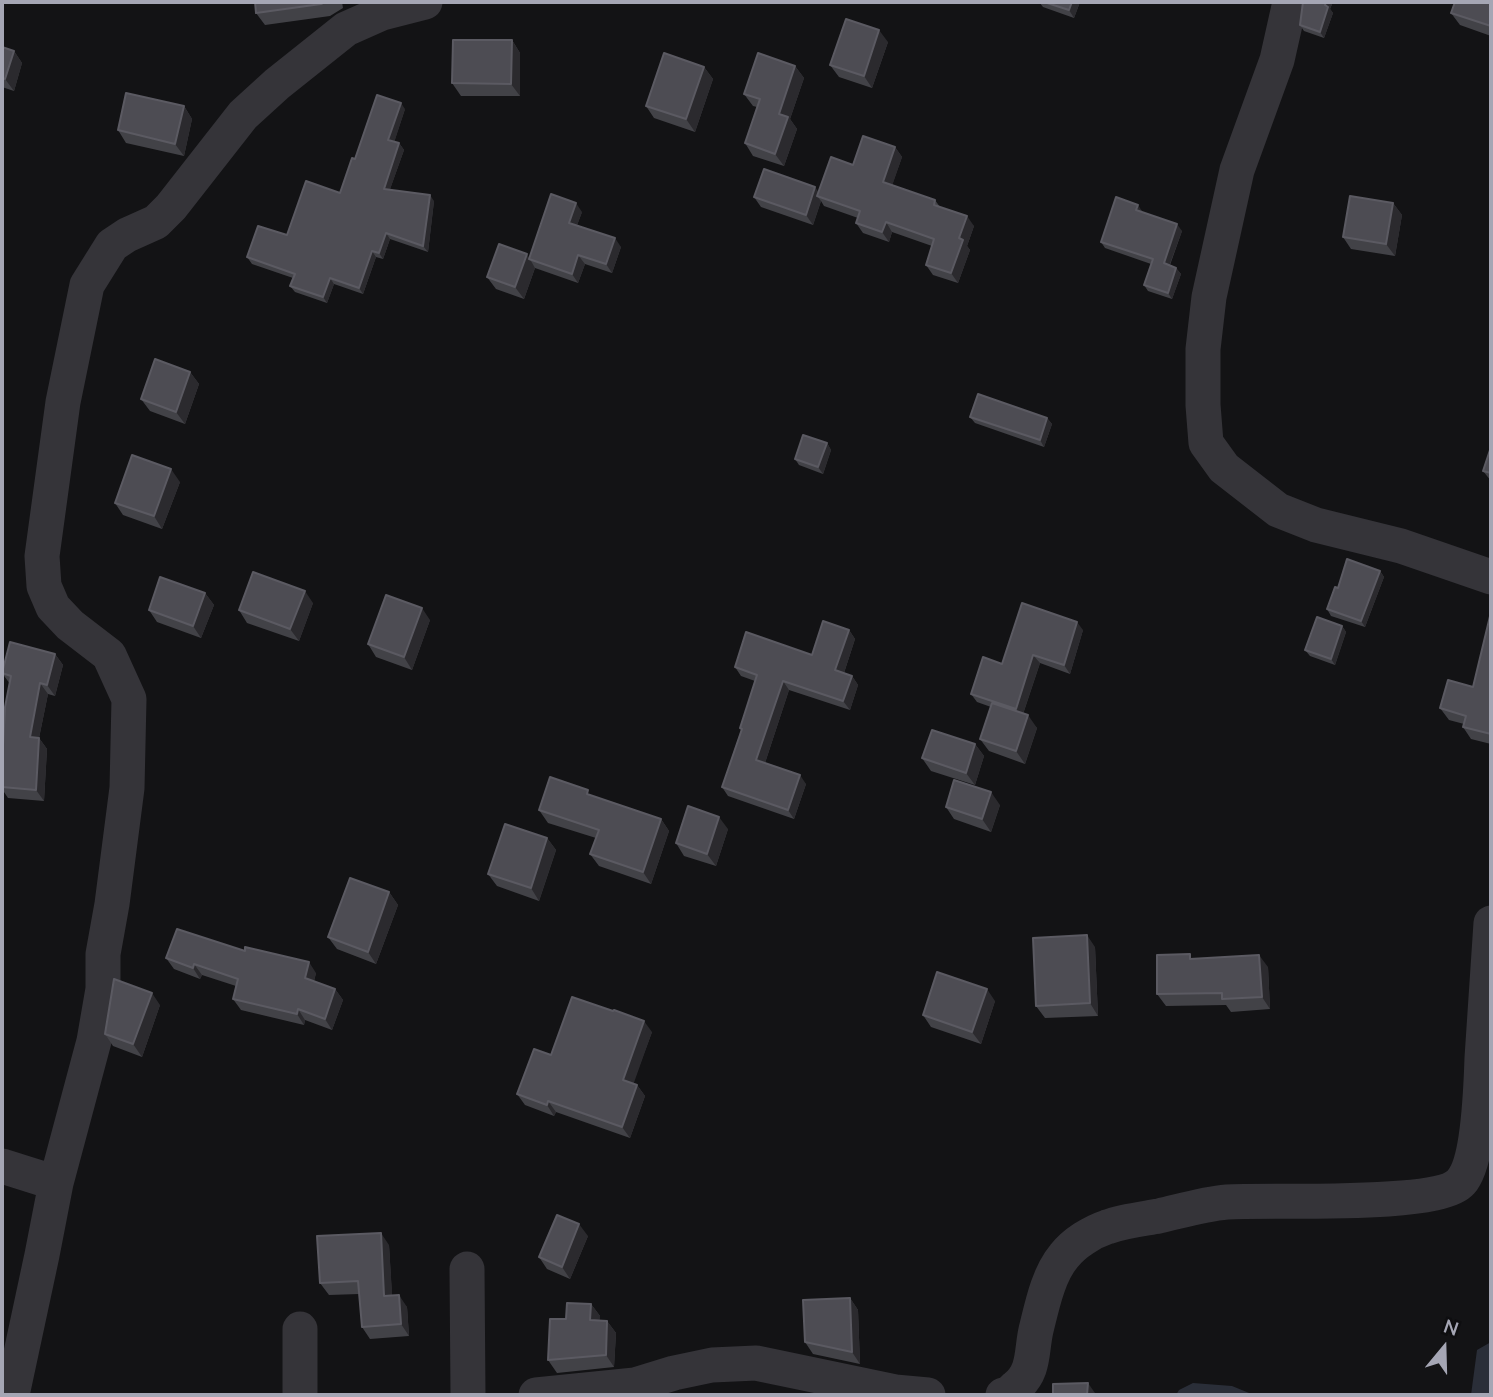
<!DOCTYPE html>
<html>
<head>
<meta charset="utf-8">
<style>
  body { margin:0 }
  #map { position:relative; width:1493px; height:1397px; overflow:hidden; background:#131315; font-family:"Nunito Sans",sans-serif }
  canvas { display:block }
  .frame { position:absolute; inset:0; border:4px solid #a5a6b4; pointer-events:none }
  .north { position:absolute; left:1409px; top:1313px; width:70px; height:70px; -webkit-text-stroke:5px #0e0e10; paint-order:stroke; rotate:19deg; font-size:19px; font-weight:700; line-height:28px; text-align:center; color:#a5a6b4 }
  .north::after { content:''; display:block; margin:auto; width:24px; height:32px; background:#a5a6b4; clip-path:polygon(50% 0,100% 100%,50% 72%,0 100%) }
</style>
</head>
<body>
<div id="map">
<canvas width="1493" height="1397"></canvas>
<div class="frame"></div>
<div class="north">N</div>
</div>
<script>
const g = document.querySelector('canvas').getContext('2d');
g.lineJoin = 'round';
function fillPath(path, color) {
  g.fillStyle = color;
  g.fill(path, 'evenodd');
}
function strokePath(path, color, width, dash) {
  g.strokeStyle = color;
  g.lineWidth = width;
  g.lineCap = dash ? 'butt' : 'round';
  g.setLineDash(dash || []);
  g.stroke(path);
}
const water = new Path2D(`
  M1491,1342V1395H1471L1477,1350Z
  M1193,1383L1232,1386L1254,1395H1176L1179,1390Z`);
const minor = new Path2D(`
  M1290,2L1277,60L1237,170L1209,297L1203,349V405L1206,443L1224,468L1278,510L1316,525L1401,546L1491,577
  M1482,1058L1491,923
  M2,1166L56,1183
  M467,1269L468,1395
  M300,1329V1395
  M12,1395L42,1255L56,1183L94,1041L103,989V954L112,904L127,788L129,699L109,655L70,625L53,607L44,586L42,556L63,402L87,285L112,245L127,235L156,222L171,207L243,115L277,84L346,29L382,13L425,2
  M536,1395L635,1385L674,1373L712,1365L756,1363L895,1392L928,1395
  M1003,1395C1009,1394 1011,1391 1016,1387C1035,1371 1031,1352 1036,1330C1042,1306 1048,1275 1064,1256C1074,1243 1092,1232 1107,1227C1123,1221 1142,1219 1159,1216C1181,1211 1204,1204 1227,1202C1268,1199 1438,1208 1461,1182C1479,1162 1481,1086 1482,1058L1491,1059`);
const wall = new Path2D(`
  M255,2H342L343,8L330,16L265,25L256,13Z
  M1039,2H1080L1074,18L1043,7Z
  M1303,2H1333L1330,9L1333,13L1324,38L1304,31L1300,25Z
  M1491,2V36L1460,25L1451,13Z
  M512,40L520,53V96H461L452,83Z
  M888,42L872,88L839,77L830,65Z
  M2,47L14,51L22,63L14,91L2,87Z
  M795,66L804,78L790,119L797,129L784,166L753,156L745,143L757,107L753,106L744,94Z
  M704,67L713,79L695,132L654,118L646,106Z
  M184,106L192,119L184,156L126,143L118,130Z
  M405,109L394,142L399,143L404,150L390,189L434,201L428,252L390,239L383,259L376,257L363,294L334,284L327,303L295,292L290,286L293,278L252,264L247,257L287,235L340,193L355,159Z
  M895,147L902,157L892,185L935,200L940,207L974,226L967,246L970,250L958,283L933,275L926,265L932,246L892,232L889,242L863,233L856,223L858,218L824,206L821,201L813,225L761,207L754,197L819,192L853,165Z
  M1393,203L1402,215L1395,256L1351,249L1343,237Z
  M1142,211V212L1182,231L1170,265L1176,268L1181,274L1172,299L1148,291L1144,285L1151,264L1105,248L1101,242Z
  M582,212L577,225L621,247L612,273L585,264L578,283L535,268L524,299L496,289L487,277L529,258Z
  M190,372L199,384L185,424L150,411L141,399Z
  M970,417L1047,418L1052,424L1044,447L975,423Z
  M827,443L831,450L823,474L799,465L795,459Z
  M1491,447V481L1483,471Z
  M180,482L162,529L123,515L115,503Z
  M1380,571L1384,577L1365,627L1331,616L1327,609Z
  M205,593L214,605L201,638L157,622L149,610Z
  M313,603L299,641L247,623L239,610Z
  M1491,612V744L1471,739L1463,727L1464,724L1449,720L1440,708L1473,687Z
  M430,620L412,670L376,657L368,644Z
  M1342,626L1346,632L1335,665L1310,656L1305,650Z
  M849,630L855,639L844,673L852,676L858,685L850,710L789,690L765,763L806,784L794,819L728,796L722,787L741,730L740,728L755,681L741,676L735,667L812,655Z
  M1083,630L1070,674L1040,663L1023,714L1037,728L1025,764L989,751L980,739L991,707L977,702L971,694L1002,664Z
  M55,654L63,665L55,696L48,694L39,738L47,749L44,801L8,798L2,789V766L10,684L2,673Z
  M975,744L984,756L975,785L931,771L922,758Z
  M593,797L661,819L669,831L651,884L599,866L590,854L596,838L548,823L539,810Z
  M1000,805L991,832L954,819L946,807Z
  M728,829L716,866L684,856L676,843Z
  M547,838L556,850L539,901L497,886L488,874Z
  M389,892L398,905L376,964L337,949L328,937Z
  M1095,947L1098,1016L1045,1018L1036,1006Z
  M166,958L316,973L314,981L335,989L343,1000L332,1030L305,1020L304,1025L241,1010L233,999L236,986L202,975L200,979L174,969Z
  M1193,959L1268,967L1270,1009L1231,1012L1226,1005L1166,1006L1157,994Z
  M995,1001L981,1044L931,1027L923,1015Z
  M160,1005L142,1057L113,1046L105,1034Z
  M652,1032L633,1083L637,1085L645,1096L630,1138L556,1112L554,1116L525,1105L517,1094L551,1055Z
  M588,1236L570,1279L547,1269L539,1257Z
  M389,1245L392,1296L407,1307L409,1336L370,1339L362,1327L359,1294L329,1295L320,1283Z
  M850,1298L858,1310L860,1364L813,1354L805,1342Z
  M591,1304L600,1316L599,1321H607L616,1333L614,1367L557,1373L548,1360L566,1319Z`);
const shadedWall = new Path2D(`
  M1072,2H1080L1074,18L1069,10Z
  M1326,2H1333L1330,9L1333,13L1324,38L1320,32Z
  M879,30L888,42L872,88L864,76Z
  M512,40L520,53V96L511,84Z
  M14,51L22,63L14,91L5,79Z
  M795,66L804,78L790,119L797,129L784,166L775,154L779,114Z
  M704,67L713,79L695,132L686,119Z
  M401,103L405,109L393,146L388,140Z
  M184,106L192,119L184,156L175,144Z
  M399,143L404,150L388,195L384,189Z
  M895,147L902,157L890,192L883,182Z
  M815,187L822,197L817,196L821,201L813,225L806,215Z
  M430,195L434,201L428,252L423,246Z
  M576,203L582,212L575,231L569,223Z
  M1393,203L1402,215L1395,256L1386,244Z
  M1138,205L1142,211L1140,216L1136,210Z
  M967,216L974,226L967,246L970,250L958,283L951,273L959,238Z
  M886,222L892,232L889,242L882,232Z
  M1177,224L1182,231L1168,269L1164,263Z
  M386,233L390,239L383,259L379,253Z
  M615,238L621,247L612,273L606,264Z
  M372,251L376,257L363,294L359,288Z
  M527,254L535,268L524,299L515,287Z
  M578,255L585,264L578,283L572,274Z
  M1176,268L1181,274L1172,299L1168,293Z
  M330,278L334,284L327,303L323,297Z
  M190,372L199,384L185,424L176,412Z
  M1047,418L1052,424L1044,447L1040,440Z
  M827,443L831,450L823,474L818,467Z
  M171,469L180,482L162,529L154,516Z
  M1380,571L1384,577L1365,627L1361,621Z
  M305,591L313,603L299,641L290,629Z
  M205,593L214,605L201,638L193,626Z
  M422,608L430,620L412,670L404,657Z
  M1077,622L1083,630L1070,674L1064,665Z
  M1342,626L1346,632L1335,665L1331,659Z
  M849,630L855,639L842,679L835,670Z
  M55,654L63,665L55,696L47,685Z
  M1033,655L1040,663L1022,717L1016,709Z
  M852,676L858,685L850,710L843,701Z
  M783,681L789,690L763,769L756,760Z
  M40,683L48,694L39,738L47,749L44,801L36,790L30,737Z
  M1028,715L1037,728L1025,764L1016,751Z
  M975,744L984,756L975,785L966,773Z
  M800,775L806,784L794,819L788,810Z
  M991,792L1000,805L991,832L982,819Z
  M719,817L728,829L716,866L707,854Z
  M661,819L669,831L651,884L643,872Z
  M547,838L556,850L539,901L531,888Z
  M389,892L398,905L376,964L368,952Z
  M1087,935L1095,947L1098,1016L1090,1003Z
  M1259,955L1268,967L1270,1009L1262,997Z
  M309,962L316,973L312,989L305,978Z
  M194,964L202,975L200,979L193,968Z
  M335,989L343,1000L332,1030L325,1019Z
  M987,989L995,1001L981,1044L972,1032Z
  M152,993L160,1005L142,1057L133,1044Z
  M298,1009L305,1020L304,1025L297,1014Z
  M644,1021L652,1032L631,1091L623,1080Z
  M637,1085L645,1096L630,1138L622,1127Z
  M548,1101L556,1112L554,1116L547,1105Z
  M579,1224L588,1236L570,1279L562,1267Z
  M381,1233L389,1245L393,1309L384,1296Z
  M399,1295L407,1307L409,1336L401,1324Z
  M850,1298L858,1310L860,1364L852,1352Z
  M591,1304L600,1316L599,1333L590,1320Z
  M607,1321L616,1333L614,1367L606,1355Z
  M1088,1383L1095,1393V1395H1087Z`);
const building = new Path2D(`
  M255,2H325L321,4L256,13Z
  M1044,2H1072L1069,10Z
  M1303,2H1326L1325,5L1328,7L1320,32L1300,25Z
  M1455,2H1491V26L1451,13Z
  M846,19L879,30L864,76L830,65Z
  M453,40H512L511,84L452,83Z
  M2,47L14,51L5,79L2,78Z
  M664,53L704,67L686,119L646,106Z
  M758,53L795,66L779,114L788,117L775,154L745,143L760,99L744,94Z
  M126,93L184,106L175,144L118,130Z
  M377,95L401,103L388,140L399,143L384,189L430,195L423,246L386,233L379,253L372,251L359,288L330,278L323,297L290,286L295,274L247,257L258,226L287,235L306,181L340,193L352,158L355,159Z
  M863,136L895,147L883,182L935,200L934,205L967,216L959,238L963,240L951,273L926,265L934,239L886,222L882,232L856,223L860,211L817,196L831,157L853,165Z
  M764,169L815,187L806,215L754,197Z
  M551,194L576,203L569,223L615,238L606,264L578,255L572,274L529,259Z
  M1350,196L1393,203L1386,244L1343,237Z
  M1116,197L1138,205L1136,210L1177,224L1164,263L1176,268L1168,293L1144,285L1153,259L1101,242Z
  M499,244L527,254L515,287L487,277Z
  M155,359L190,372L176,412L141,399Z
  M978,394L1047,418L1040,440L970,417Z
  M803,435L827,443L818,467L795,459Z
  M1491,447V473L1483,471Z
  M132,455L171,469L154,516L115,503Z
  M1347,559L1380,571L1361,621L1327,609L1335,587L1338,588Z
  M253,572L305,591L290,629L239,610Z
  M160,577L205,593L193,626L149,610Z
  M386,595L422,608L404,657L368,644Z
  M1022,603L1077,622L1064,665L1033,655L1016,709L971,694L983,657L1002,664Z
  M1491,612V734L1463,727L1466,716L1440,708L1448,680L1473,687Z
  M1317,617L1342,626L1331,659L1305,650Z
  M823,621L849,630L835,670L852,676L843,701L783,681L756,760L800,775L788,810L722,787L742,729L740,728L757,675L735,667L746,632L812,655Z
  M10,642L55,654L47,685L40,683L30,737L39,738L36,790L2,787V766L5,707L11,676L2,673Z
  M992,703L1028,715L1016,751L980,739Z
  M932,730L975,744L966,773L922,758Z
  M550,777L588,790L587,794L661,819L643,872L590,854L599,830L539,810Z
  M954,780L991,792L982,819L946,807Z
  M688,806L719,817L707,854L676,843Z
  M505,824L547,838L531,888L488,874Z
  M350,878L389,892L368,952L328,937Z
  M177,929L245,951V947L309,962L305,978L335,989L325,1019L298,1009L297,1014L233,999L238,979L194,964L193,968L166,958Z
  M1087,935L1090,1003L1036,1006L1033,938Z
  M1190,954V959L1259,955L1262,997L1222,999V993L1157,994V955Z
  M937,972L987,989L972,1032L923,1015Z
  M114,979L152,993L133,1044L105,1034Z
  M572,997L613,1011L614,1010L644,1021L623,1080L637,1085L622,1127L548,1101L547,1105L517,1094L534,1049L551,1055Z
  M557,1215L579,1224L562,1267L539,1257Z
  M381,1233L384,1296L399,1295L401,1324L362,1327L358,1281L320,1283L317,1236Z
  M850,1298L852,1352L805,1342L803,1300Z
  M567,1303L591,1304L590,1320L607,1321L606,1355L548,1360L550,1319H566Z
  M1088,1383L1087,1395H1053V1384Z`);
fillPath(water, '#2a2e38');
strokePath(minor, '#353439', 35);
fillPath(wall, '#424247');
fillPath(shadedWall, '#2b2a2e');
fillPath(building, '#4d4c53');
strokePath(building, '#5b5a62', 2);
</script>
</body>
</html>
